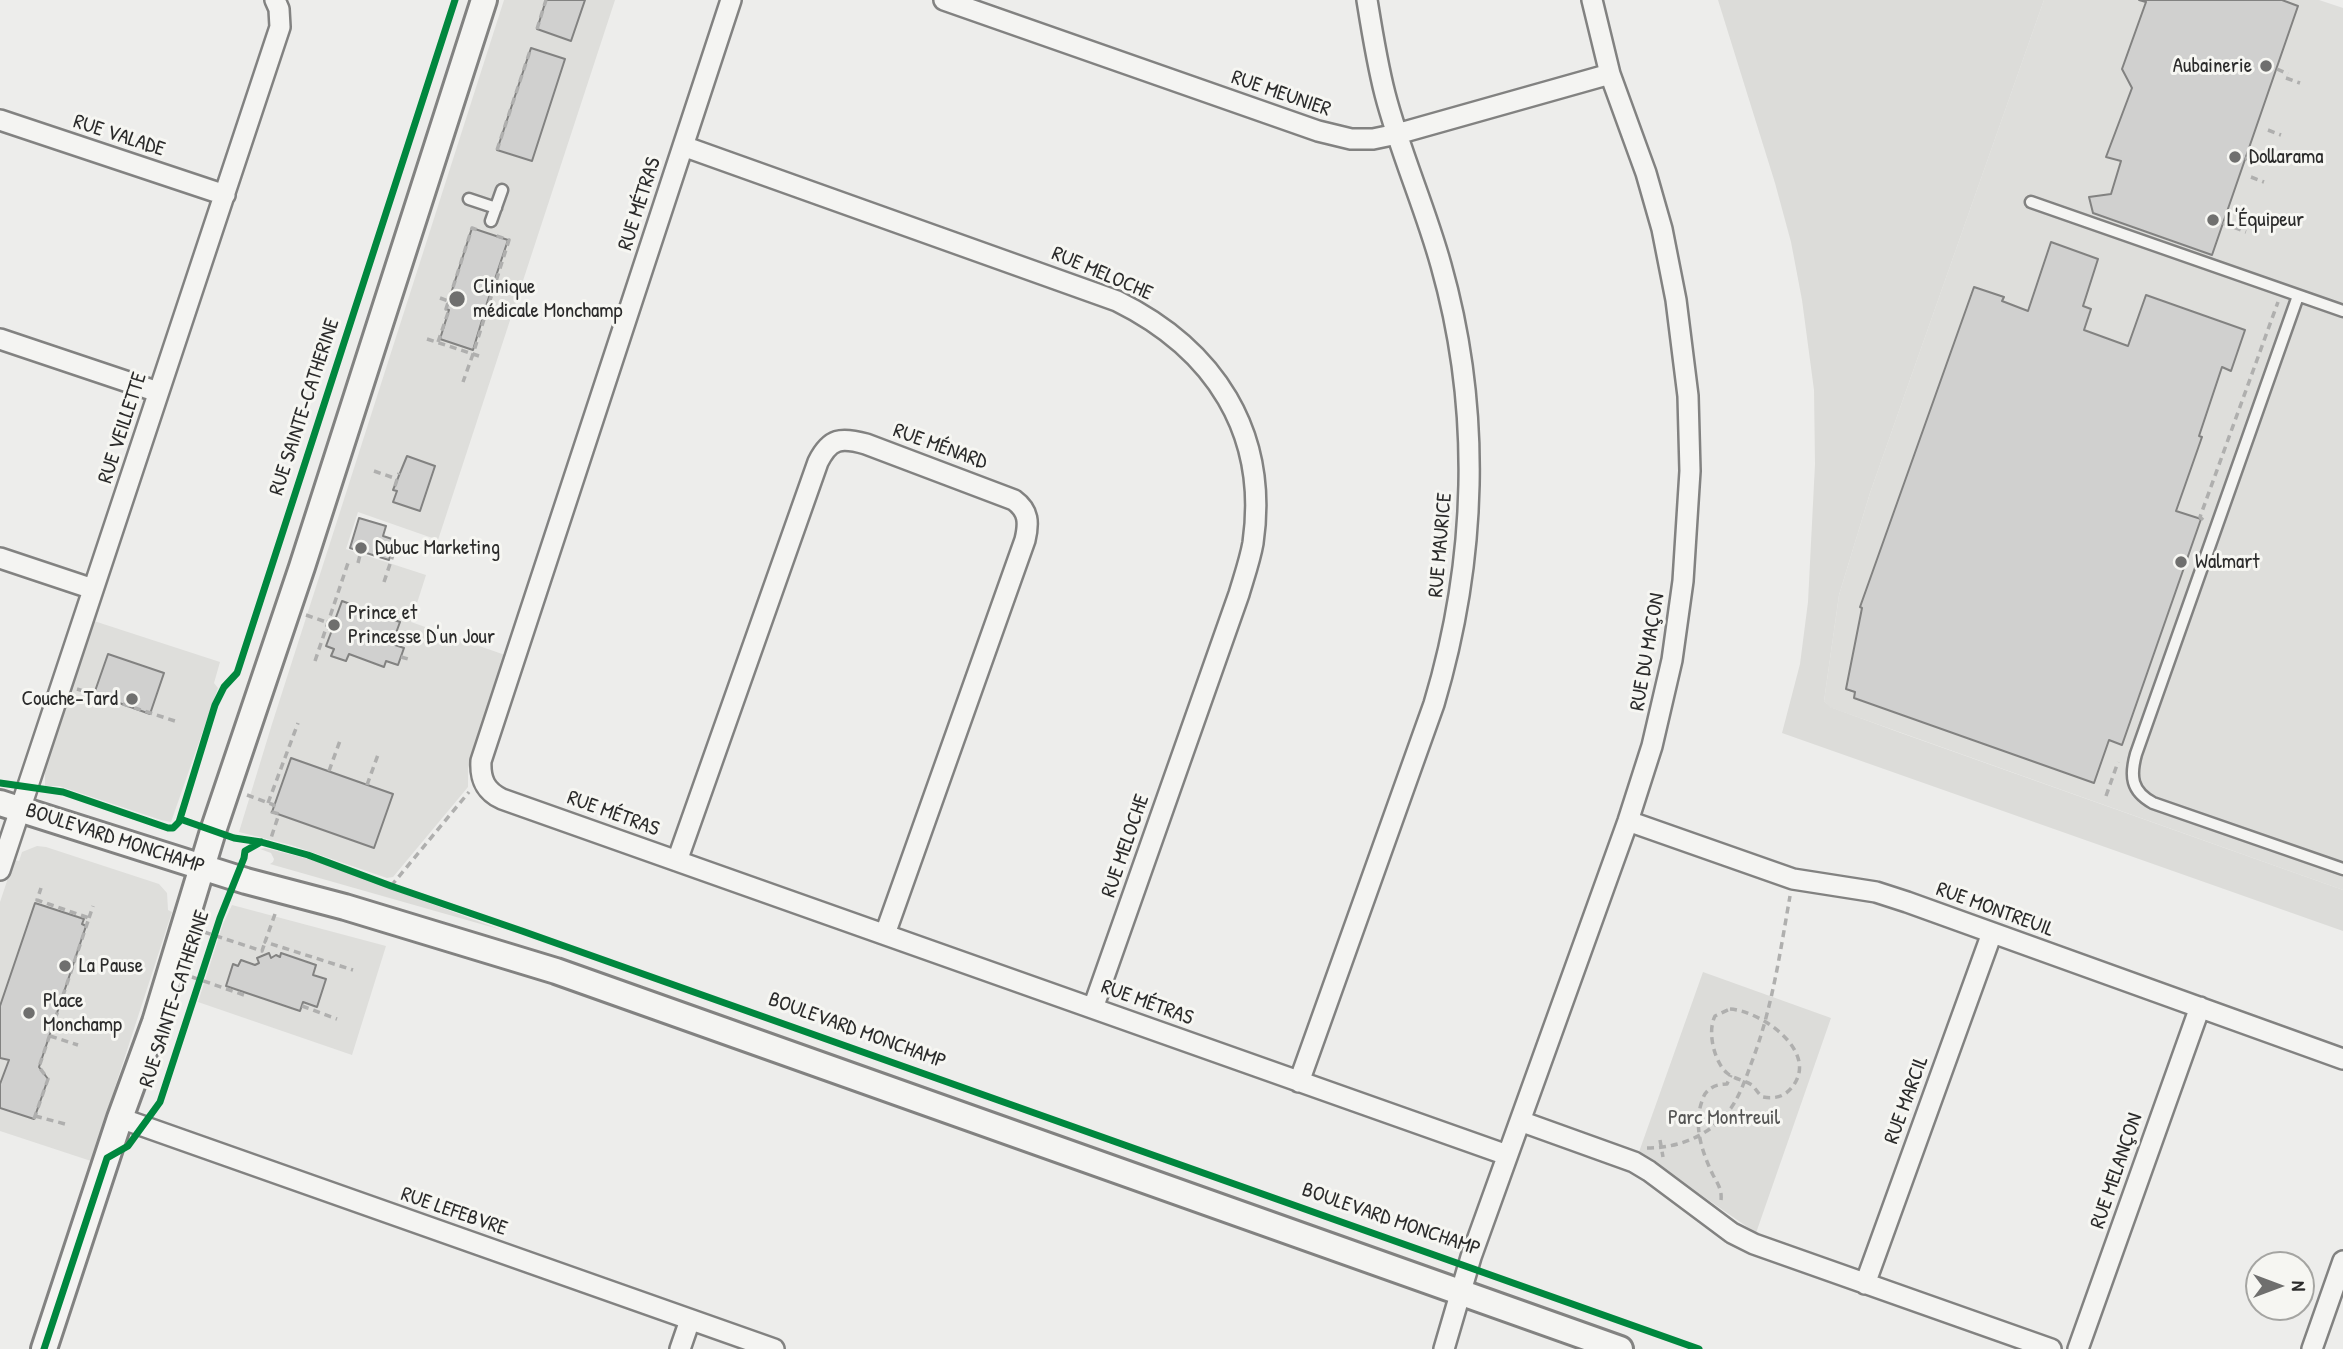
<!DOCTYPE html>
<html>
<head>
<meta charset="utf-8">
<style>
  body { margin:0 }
  #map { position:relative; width:2343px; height:1349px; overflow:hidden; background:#ededeb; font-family:"Patrick Hand",sans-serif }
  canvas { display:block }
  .north { position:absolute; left:2245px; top:1251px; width:70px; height:70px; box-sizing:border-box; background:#f6f6f2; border:2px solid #a5a5a2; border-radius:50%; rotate:90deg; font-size:19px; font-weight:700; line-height:28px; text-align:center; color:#2b2b2b }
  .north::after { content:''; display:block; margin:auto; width:24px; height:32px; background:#6f6f6e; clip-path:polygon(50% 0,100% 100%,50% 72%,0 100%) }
</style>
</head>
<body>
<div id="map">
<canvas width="2343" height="1349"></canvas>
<div class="north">N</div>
</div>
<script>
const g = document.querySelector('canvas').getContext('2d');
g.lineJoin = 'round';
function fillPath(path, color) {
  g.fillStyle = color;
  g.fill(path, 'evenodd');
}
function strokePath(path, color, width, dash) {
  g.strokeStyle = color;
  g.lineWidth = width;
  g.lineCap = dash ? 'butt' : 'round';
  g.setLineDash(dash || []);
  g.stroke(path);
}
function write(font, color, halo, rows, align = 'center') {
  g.font = font + ' "Patrick Hand",sans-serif';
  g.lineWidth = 6;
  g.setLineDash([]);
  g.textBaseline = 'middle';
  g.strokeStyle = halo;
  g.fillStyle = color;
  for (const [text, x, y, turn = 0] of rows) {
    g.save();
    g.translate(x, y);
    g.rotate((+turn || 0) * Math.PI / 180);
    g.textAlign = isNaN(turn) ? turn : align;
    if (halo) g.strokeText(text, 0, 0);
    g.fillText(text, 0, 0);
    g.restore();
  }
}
const built = new Path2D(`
  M504,0H615L438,540L358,512L346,549L426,575L411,622L505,655L468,769V787L393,877L387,878L291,845L239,832L272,724Z
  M2044,0H2319L2343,8V890L1829,707L1824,701L1839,595L1870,493Z
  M94,621L220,662L214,683L218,688L171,822L161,820L59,786H45V767Z
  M37,846L46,847L159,884L167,893L168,910L172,912L91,1161L0,1131V902L14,860L19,861L22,852Z
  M232,905L386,946L352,1055L198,1002L223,924Z`);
const green = new Path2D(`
  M1718,0H2044L1870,493L1839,595L1824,701L1830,707L1901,733L2343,890V931L1782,733L1800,664L1808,602L1815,464L1814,390L1802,300L1791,242L1775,183Z
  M265,848L313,860L502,930L270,864L273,862L274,859L271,853L260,849Z
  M1703,972L1831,1018L1756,1233L1639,1152Z`);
const building = new Path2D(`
  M546,0H585L571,41L537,29Z
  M2139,0H2282L2298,6L2212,255L2093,213L2089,197L2111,194L2121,161L2106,157L2132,88L2122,69L2146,2Z
  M531,48L565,59L532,161L497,150Z
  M472,228L508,240L486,306L483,305L480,316L483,317L473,350L440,339L449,310L446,309Z
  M2051,242L2098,259L2083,306L2091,309L2084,330L2128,346L2146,295L2245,330L2231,371L2222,367L2199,436L2202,437L2176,511L2201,519L2122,745L2109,740L2094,783L1854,698L1855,692L1846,689L1862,608L1860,607L1974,287L2004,297L2002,301L2028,311Z
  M407,456L435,466L420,511L393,502L397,491L393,490Z
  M359,518L386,526L383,536L395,540L389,560L350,548Z
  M342,601L400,622L392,644L404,648L398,665L386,661L384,667L349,654L346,661L331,656L334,649L326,646L332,630L328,629L332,618L335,620Z
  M108,654L164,673L150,714L94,694Z
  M291,758L393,794L374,848L272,812Z
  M35,903L84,919L82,924L86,926L39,1067L48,1079L34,1119L0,1108V1084L9,1060L0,1058V1006Z
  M269,953L271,958L276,955L280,957L281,953L316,965L313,975L326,979L317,1007L303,1002L300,1011L226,986L233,964L238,966L241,960L255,965L259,963L257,958Z`);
const path = new Path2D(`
  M537,29L546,0
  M2277,69L2288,74
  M2286,78L2300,83
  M2268,130L2281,135
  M497,150L531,48
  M2245,158L2257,162
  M2251,177L2264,182
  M2223,223L2246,232
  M440,298L448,301
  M427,339L473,354L463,382
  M438,342L449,310L446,309L472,228L480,231
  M479,356L473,354L509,240L494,235
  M374,471L397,479
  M395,486L399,473
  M2203,520L2200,517L2278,302
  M358,563L361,551
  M384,582L395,549L393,548
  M306,615L329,623
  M401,657L408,659
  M315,661L349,560
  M77,689L178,722
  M329,771L341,738
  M367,785L379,752
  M247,795L274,805L272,812L279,814L269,844
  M2106,796L2118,762
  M268,803L298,723
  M391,886L469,792
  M275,914L265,942L353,970
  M89,918L93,906
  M204,932L262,951L265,942
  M192,977L244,995V992
  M302,1006L337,1019
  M1730,1009C1761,1011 1819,1051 1793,1086C1785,1097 1775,1099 1763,1097C1758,1094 1756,1089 1752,1085C1744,1080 1734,1079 1727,1073C1714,1062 1707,1031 1715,1016Z
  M50,1036L78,1045
  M35,1116L65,1124
  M34,1119L48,1079L39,1067L89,918L37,900L41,888
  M1660,1140L1663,1157
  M1647,1148C1680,1148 1711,1135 1731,1108C1740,1095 1746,1078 1751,1064C1772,1010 1780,953 1790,896
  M1721,1200C1722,1190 1718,1184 1713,1175C1702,1152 1693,1126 1702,1101C1705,1089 1715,1084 1727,1084L1731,1075`);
const service = new Path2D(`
  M469,199L496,208
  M2031,202L2343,311
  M491,221L502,190
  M2298,296L2136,754C2130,776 2131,791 2153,803L2343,869`);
const minor = new Path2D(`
  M731,0L481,761C480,779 485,791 502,799L1507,1155
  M944,0L1318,131L1351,139H1373L1397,134L1610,74
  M0,120L225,195
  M683,146L1117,301C1214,349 1269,432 1253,543C1250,560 1244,577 1239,594L1093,1008
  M0,339L158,392
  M0,558L93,589
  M1628,821L1793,879L1876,892L1907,902L2343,1059
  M677,861L818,462C830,438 841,437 866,444L1014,500C1029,511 1029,523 1025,540L885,934
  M0,870L280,27L279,9L275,0
  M1299,1082L1434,704C1477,560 1482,410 1441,265C1425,207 1400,152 1385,94C1377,63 1372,31 1367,0
  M120,1118L774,1349
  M1520,1121L1634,1162L1649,1171L1732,1233L1754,1244L2051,1349
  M1865,1284L1992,933
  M680,1349L690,1320
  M1444,1349L1471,1257L1628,821L1652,746L1672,660L1683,581L1690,471L1688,396L1676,300L1662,229L1646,173L1610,74L1592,0
  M2078,1349L2200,1007
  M2312,1349L2343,1261`);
const tertiary = new Path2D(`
  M0,803L246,881L345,907L556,971L1620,1349
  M44,1349L120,1118L155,1022L213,831L302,567L484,0`);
const cycleway = new Path2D(`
  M0,783L63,792L168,828H173L179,822L215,705L224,687L237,673L239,667L455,0
  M180,819L234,838L261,842L308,855L391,886L522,931L1699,1349
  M44,1349L107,1158L128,1146L160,1102L220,918L244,858L245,851L261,842`);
const markers = [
  [2266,66,7,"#6f6f6e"],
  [2235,157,7,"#6f6f6e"],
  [2213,220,7,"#6f6f6e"],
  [457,299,9,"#6f6f6e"],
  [361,548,7,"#6f6f6e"],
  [2181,562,7,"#6f6f6e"],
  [334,625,7,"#6f6f6e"],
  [132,699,7,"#6f6f6e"],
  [65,966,7,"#6f6f6e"],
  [29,1013,7,"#6f6f6e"]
];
const poiNames = [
  ["Aubainerie",2252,66,"right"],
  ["Dollarama",2249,157],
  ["L'Équipeur",2227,220],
  ["Clinique",473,287],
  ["médicale Monchamp",473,311],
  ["Dubuc Marketing",375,548],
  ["Walmart",2195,562],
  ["Prince et",348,613],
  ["Princesse D'un Jour",348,637],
  ["Couche-Tard",118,699,"right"],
  ["La Pause",79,966],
  ["Place",43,1001],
  ["Monchamp",43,1025]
];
const streetNames = [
  ["RUE MEUNIER",1281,94,19],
  ["RUE VALADE",119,136,18],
  ["RUE MÉTRAS",640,204,-72],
  ["RUE MELOCHE",1102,274,23],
  ["RUE SAINTE-CATHERINE",305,407,-72],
  ["RUE VEILLETTE",123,428,-72],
  ["RUE MÉNARD",940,447,20],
  ["RUE MAURICE",1441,545,-85],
  ["RUE DU MAÇON",1648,652,-80],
  ["RUE MÉTRAS",613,814,20],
  ["BOULEVARD MONCHAMP",115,839,18],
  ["RUE MELOCHE",1126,846,-71],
  ["RUE MONTREUIL",1995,910,20],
  ["RUE SAINTE-CATHERINE",175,999,-72],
  ["RUE MÉTRAS",1147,1003,20],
  ["BOULEVARD MONCHAMP",857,1031,20],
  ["RUE MARCIL",1907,1100,-70],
  ["RUE MELANÇON",2117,1171,-71],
  ["RUE LEFEBVRE",454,1212,19],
  ["BOULEVARD MONCHAMP",1391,1220,19]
];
const parkNames = [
  ["Parc Montreuil",1724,1118]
];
fillPath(built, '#dededb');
fillPath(green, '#dcdcd9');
fillPath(building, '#d0d0cf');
strokePath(building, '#828281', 2);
strokePath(service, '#828281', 15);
strokePath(minor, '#828281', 24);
strokePath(tertiary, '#828281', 30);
strokePath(path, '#afafae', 3.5, [7, 5]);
strokePath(service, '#f4f4f2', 10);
strokePath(minor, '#f4f4f2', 19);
strokePath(tertiary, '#f4f4f2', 24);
strokePath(cycleway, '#00873e', 7);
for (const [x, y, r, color] of markers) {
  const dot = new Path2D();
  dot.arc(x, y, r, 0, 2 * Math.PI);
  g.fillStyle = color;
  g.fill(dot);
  strokePath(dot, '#f6f6f2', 2.5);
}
write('21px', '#2b2b2b', '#f6f6f2', poiNames, 'left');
write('21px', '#2b2b2b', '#f6f6f2', streetNames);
write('21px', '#545453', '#f6f6f2', parkNames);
</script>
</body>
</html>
